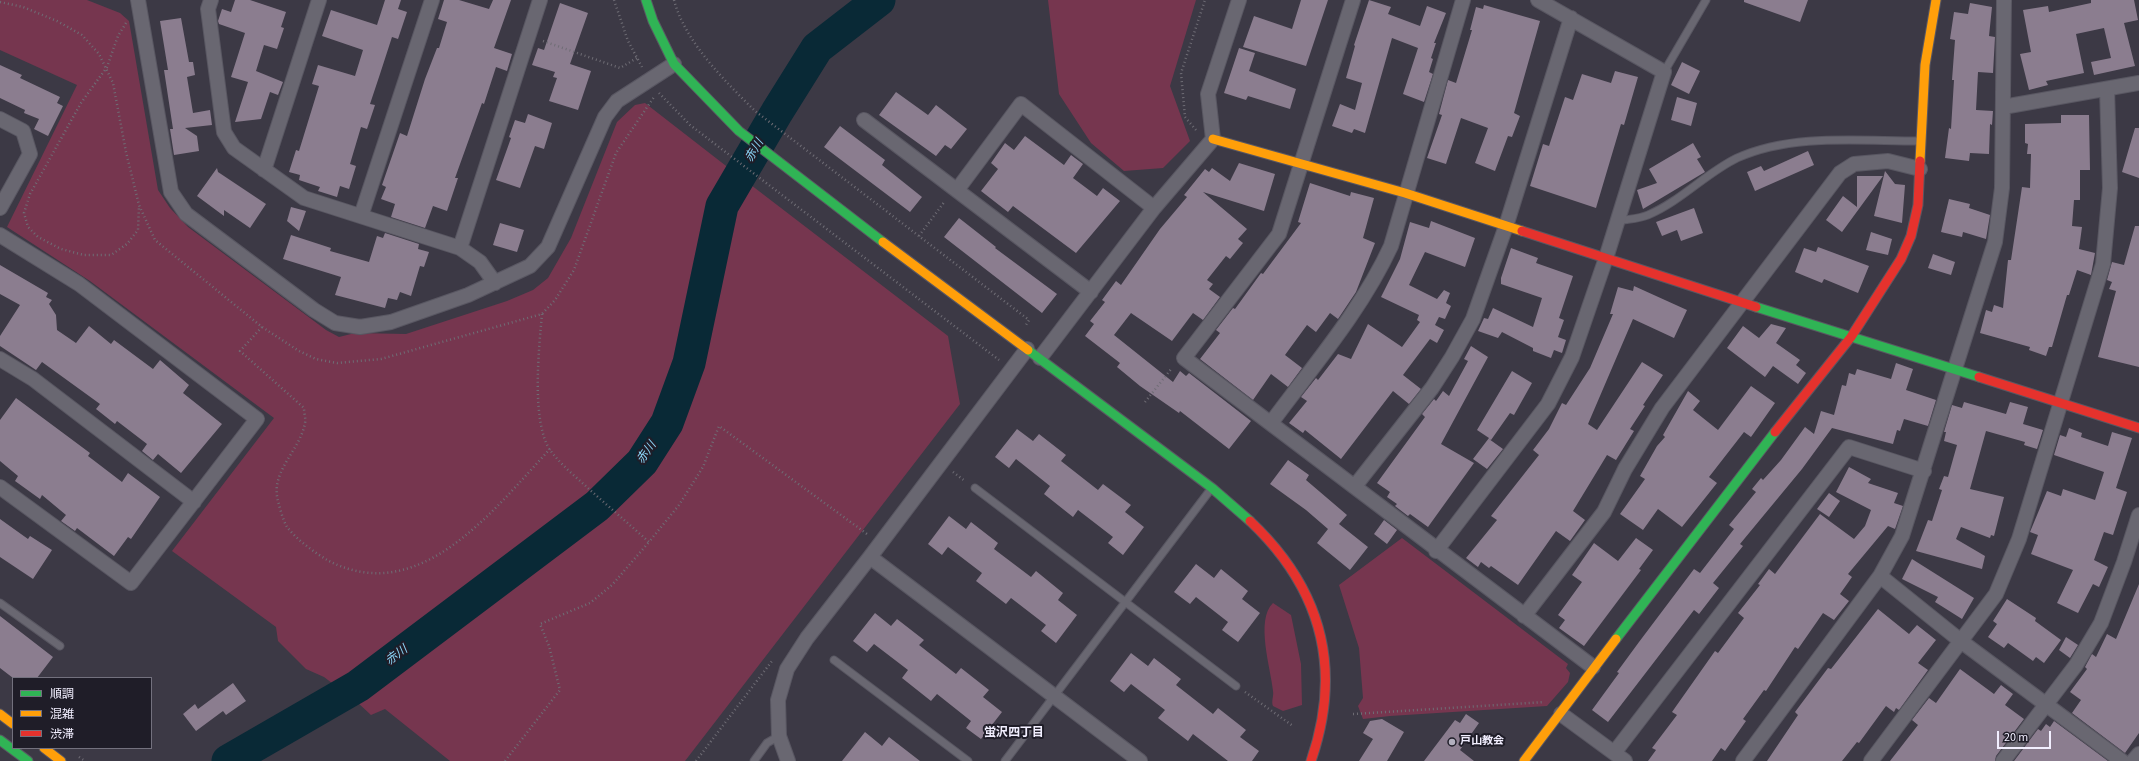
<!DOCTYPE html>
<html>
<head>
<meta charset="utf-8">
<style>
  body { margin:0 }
  #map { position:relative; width:2139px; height:761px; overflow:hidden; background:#3c3945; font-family:"Source Sans 3","Noto Sans JP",sans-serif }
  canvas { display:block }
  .legend { position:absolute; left:12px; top:677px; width:140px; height:72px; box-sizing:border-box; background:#1f1d28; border:1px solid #73717e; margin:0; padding:5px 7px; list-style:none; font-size:12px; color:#f2efff }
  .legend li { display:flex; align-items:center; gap:8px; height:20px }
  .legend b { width:20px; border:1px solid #73717e }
  .scale { position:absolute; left:1997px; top:731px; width:54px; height:18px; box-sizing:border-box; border:2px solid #f2efff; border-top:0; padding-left:5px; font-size:12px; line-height:14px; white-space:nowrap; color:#f2efff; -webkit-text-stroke:3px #1f1d28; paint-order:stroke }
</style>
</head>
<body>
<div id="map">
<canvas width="2139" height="761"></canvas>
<ul class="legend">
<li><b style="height:5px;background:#30b455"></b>順調</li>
<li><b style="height:5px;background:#ff9f0a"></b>混雑</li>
<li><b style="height:5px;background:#e5322d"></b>渋滞</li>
</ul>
<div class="scale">20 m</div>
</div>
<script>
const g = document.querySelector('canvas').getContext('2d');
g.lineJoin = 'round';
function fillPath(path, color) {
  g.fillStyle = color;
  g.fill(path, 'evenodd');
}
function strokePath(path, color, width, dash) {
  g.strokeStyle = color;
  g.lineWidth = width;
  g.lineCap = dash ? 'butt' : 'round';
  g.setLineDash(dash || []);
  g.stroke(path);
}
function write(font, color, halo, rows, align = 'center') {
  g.font = font + ' "Source Sans 3","Noto Sans JP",sans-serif';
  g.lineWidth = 4;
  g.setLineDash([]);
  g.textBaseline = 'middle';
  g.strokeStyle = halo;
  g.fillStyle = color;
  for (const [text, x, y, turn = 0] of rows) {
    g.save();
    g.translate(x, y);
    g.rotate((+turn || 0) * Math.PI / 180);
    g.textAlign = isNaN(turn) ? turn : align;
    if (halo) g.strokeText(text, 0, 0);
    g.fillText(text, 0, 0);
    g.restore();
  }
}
const green = new Path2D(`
  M0,0H87L120,13L129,21L158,190L170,208L188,227L326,330L339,337L355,333L406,334L507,301L533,290L548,278L571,238L617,122L635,105L645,103L721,162L948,336L960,404L685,761H450L385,709L371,715L357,702L324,677L306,669L278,641L276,627L172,551L274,418L90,281L7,227L77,85L0,50Z
  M1048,0H1196L1170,86L1190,141L1163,168L1124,171L1091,143L1059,94Z
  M1402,538L1568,664L1566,668L1570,673L1568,682L1547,706L1390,716L1363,719L1358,706L1363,698L1359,648L1339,585Z
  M1273,603L1291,615L1301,664L1302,705L1283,711L1273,706C1271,701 1274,696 1273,691C1271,669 1255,620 1273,603Z`);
const river = new Path2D(`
  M228,761L358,686L597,506L642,462L667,423L689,363L722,206L777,112L817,48L879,0`);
const building = new Path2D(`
  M235,0H250L286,12L281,27L284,28L277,49L264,45L256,71L283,82L278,95L270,92L261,119L235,122L248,82L231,77L245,33L219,24L218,21L222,9L231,12Z
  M385,0H401L398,9L407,12L398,39L392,37L380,74L370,104L375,105L367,129L361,127L350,164L356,166L349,189L340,186L337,197L318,191L320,187L299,180L300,175L289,172L296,150L299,151L319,86L312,84L318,65L355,76L363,50L322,36L331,10L377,25Z
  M444,0H459L489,9L493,0H511L494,48L512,54L507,71L496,67L484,104L482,103L455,178H458L447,211L433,206L425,228L391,217L395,204L381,199L386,187L382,185L400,133L407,136L425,79L437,48H439L447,22L438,19Z
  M1301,0H1328L1306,66L1243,47L1254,16L1292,29Z
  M1369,0L1391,7L1388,14L1420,26L1427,6L1446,13L1434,43H1436L1431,58L1433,59L1429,72L1433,74L1424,102L1403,94L1418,48L1392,38L1365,133L1354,129L1352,133L1332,126L1340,104L1355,110L1362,83L1346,78L1355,46L1354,45Z
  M1744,0H1808L1800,22L1744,2Z
  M2091,0H2134L2138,20L2124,23L2135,66L2094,75L2091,62L2111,58L2104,28L2076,34L2084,73L2046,81L2048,85L2029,90L2020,54L2031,52L2023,10L2048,6L2049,12L2091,3Z
  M560,3L588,13L570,64L591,71L578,110L549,101L557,78L553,77L555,72L532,65L538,48L544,50Z
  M1970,3L1992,7L1989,36L1995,37L1993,73L1978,72L1976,110L1993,111L1992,125L1990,124L1989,154L1970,153L1969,161L1945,158L1949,128L1951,129L1954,80H1952L1955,40L1950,39L1954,12L1968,14Z
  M1484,5L1540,21L1514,113L1520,116L1512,137L1508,136L1495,171L1475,163L1488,128L1461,118L1446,164L1427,158L1442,115L1439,114L1448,80L1456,83L1472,30H1470L1476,7L1483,9Z
  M181,18L189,62H193L195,75L187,77L193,113L210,110L212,125L185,128L197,136L199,151L174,155L170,129H173L164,70H168L160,21Z
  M1239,48L1255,53L1249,71L1296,89L1290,109L1248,96L1246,100L1224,93Z
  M1682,62L1700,71L1689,94L1671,85Z
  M0,65L22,75L20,78L60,97L57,103L63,106L48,136L34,129L39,119L24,113L25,110L0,98Z
  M1615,71L1638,77L1624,125L1621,124L1596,208L1530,186L1543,144L1549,146L1565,97L1573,100L1582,74L1611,83Z
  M896,92L928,115L936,105L967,129L951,149L945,145L936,156L879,115Z
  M1677,97L1697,103L1691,126L1671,120Z
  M528,114L552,123L544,149L535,146L520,188L496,180L511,138L509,137L515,120L525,123Z
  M2061,115H2089L2090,170H2080V200H2074L2072,226L2082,227L2079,249L2095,253L2091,275L2077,270L2069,295H2067L2052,347H2049L2046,356L2029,350L2030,347L1980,333L1986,310L1992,312L1994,305L2003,308L2008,260H2011L2022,187L2030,188L2031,154H2027L2028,144L2025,143V124L2061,123Z
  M840,126L885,160L882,165L922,197L910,212L824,147Z
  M2135,128H2139V178L2122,172Z
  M1025,136L1064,165L1071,155L1083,164L1073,178L1097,196L1103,188L1120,201L1076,253L1013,206L1008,212L981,191L998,169L991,163L1005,143L1014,150Z
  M1693,143L1701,157L1697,159L1705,172L1643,209L1637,190L1657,183L1649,169Z
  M1808,151L1814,165L1755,191L1747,172L1761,166L1764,171Z
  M1239,163L1275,174L1264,211L1203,192L1247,229L1238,239L1243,243L1230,259L1226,256L1207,280L1213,284L1209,289L1220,297L1203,320L1193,313L1172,341L1131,313L1114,335L1173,382L1180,371L1186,376L1189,373L1251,421L1229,449L1180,411L1179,413L1140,386L1117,367L1120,363L1085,336L1094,324L1090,321L1105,302L1102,300L1116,281L1121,285L1160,229L1187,197L1184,195L1205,169L1209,172L1212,168L1230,181Z
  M217,168L218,172L266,204L250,228L224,210V216L197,196Z
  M1885,171L1895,184L1905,185L1902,223L1874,216Z
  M1857,176H1883L1842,232L1826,220L1843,196L1857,207Z
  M1310,183L1350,196L1351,192L1374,198L1363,238L1375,243L1356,292L1338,319L1330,313L1316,332L1307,325L1285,355L1302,368L1288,387L1271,374L1253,400L1200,359L1220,333L1216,330L1233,308L1235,309L1261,273L1263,274L1301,223L1298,222Z
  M1949,199L1970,204L1969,208L1990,215L1986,239L1963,232L1962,237L1941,232Z
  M291,207L306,211L299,231L287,221Z
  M1694,208L1703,233L1681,241L1677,230L1662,236L1656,222Z
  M959,218L996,247L995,248L1057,294L1042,313L944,237Z
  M1431,221L1475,238L1465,267L1425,252L1409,285L1437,299L1444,290L1450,293L1446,303L1451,306L1445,319L1439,317L1435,325L1444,330L1437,343L1430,339L1403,375L1421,389L1409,404L1393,391L1341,459L1305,430L1303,433L1289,423L1307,401L1301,397L1316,378L1318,380L1338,354L1351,359L1368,324L1402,347L1420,322L1417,320L1419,315L1381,297L1400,259L1410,222L1429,228Z
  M500,223L524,230L517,252L493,245Z
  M2135,226H2139V367L2098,357L2116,291L2109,289L2112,282L2107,280L2112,262L2124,265Z
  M1871,232L1892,239L1888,255L1866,250Z
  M385,233L419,244L418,249L429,252L424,267L420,266L411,296L400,292L397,300L388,298L385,308L335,295L341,277L283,259L291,235L331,248L330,251L369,262L377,236L383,238Z
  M1818,247L1869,266L1858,293L1824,279L1822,283L1795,272L1804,248L1816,252Z
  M1511,248L1538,258L1536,263L1573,276L1559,318L1564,320L1558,337L1566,340L1562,353L1554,350L1551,358L1533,351V348L1502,332L1498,338L1478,331L1484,318L1488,319L1493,308L1533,327L1542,298L1501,284V278Z
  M1933,254L1955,262L1951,275L1928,268Z
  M0,265L48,293L46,297L52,300L49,304L56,315L57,330L76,343L89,326L111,344L114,340L153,369L160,360L189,385L183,393L222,424L181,473L158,454L153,460L142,451L147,444L117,421L115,424L96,409L100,404L42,362L36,370L0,346V336L20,305L0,294Z
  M1634,286L1687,310L1674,338L1633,319L1588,424L1597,430L1642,362L1663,375L1643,405L1645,406L1630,429L1634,431L1616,460L1607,455L1573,511L1585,520L1570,541L1556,531L1518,585L1491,566L1489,568L1481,562L1478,567L1466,558L1497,520L1491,516L1539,455L1533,450L1549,429L1562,403L1566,405L1590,368L1613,314H1610L1618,287L1633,291Z
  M1771,324L1786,328L1776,343L1800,360L1796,365L1806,373L1798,384L1773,366L1765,377L1727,348L1743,326L1759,338Z
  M1471,346L1488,357L1441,444L1474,463L1428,527L1410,514L1408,516L1395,506L1397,504L1387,497L1390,492L1377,483L1425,417L1422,414L1434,399L1436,401L1443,391L1449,396L1468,361L1464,359Z
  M1896,363L1913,369L1906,390L1936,400L1928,426L1904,419L1900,431L1897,430L1893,444L1832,428L1802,469L1740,544L1743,546L1713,583L1719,588L1699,614L1694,610L1608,722L1592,710L1619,673L1617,672L1639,642L1694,569L1700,573L1734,529L1729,525L1756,492L1752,489L1761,478L1763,480L1781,460L1805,427L1814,434L1821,411L1834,415L1842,385L1846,386L1849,373L1855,375L1857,369L1891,379Z
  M1512,371L1532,383L1514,415L1510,413L1491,440L1489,439L1503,449L1487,469L1473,459L1489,438L1477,430Z
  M1751,386L1775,403L1751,437L1744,432L1709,477L1717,483L1682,527L1658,509L1643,530L1620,514L1645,479L1640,476L1657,446L1665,437L1663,435L1688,391L1700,401L1693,410L1718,430Z
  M16,398L90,453L88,456L122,482L128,473L160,497L131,539L128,537L114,556L77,528L75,531L61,521L66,515L42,495L40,499L15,481L18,476L0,461V420Z
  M1964,402L2006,414L2010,402L2028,407L2023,424L2043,430L2037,449L2024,445L2025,442L1986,431L1970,489L2004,497L1994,536L1991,535L1990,538L1961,527L1956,539L1985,556L1982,569L1916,551L1928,520L1932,521L1942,490L1939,489L1944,476L1948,477L1957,445L1944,441L1946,432H1944L1952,405L1962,408Z
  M2069,428L2082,433L2081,437L2108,446L2112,432L2132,438L2116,488L2127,492L2113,535L2104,532L2094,560L2108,567L2099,587L2093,584L2078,613L2057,603L2073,570L2031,554L2038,535L2030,532L2047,491L2061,496L2063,489L2095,500L2104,472L2054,455L2060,435L2066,437Z
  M1017,429L1033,441L1039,434L1066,455L1061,461L1098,490L1103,484L1131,505L1125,512L1144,527L1123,555L1108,543L1113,537L1078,510L1073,517L1044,494L1050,486L1016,459L1009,468L995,457Z
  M1288,460L1309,475L1306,480L1347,515L1339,524L1368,547L1350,570L1317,543L1328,529L1306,510L1270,484Z
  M1849,467L1871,479L1868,483L1898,493L1894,503L1903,506L1895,529L1888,526L1848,574L1852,577L1840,594L1849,601L1834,620L1823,613L1798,649L1795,647L1766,691L1764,690L1743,719L1746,721L1725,751L1721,748L1712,761H1648L1656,750L1652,748L1677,715L1672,712L1715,651L1718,653L1744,618L1738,613L1760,585L1758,584L1769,569L1775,574L1820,514L1854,539L1865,526L1871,510L1836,492Z
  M1829,493L1840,501L1829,517L1817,509Z
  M949,516L966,529L971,522L998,543L994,549L1031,577L1036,571L1063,593L1058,600L1077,615L1056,643L1041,631L1046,625L1011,598L1006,604L976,581L982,573L948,547L942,555L928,544Z
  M0,519L28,539L30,536L52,550L33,579L0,557Z
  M1384,520L1397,530L1387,544L1374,534Z
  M1636,538L1653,550L1639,569L1641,570L1584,646L1559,628L1565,620L1558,615L1582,582L1572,575L1594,543L1618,561Z
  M1912,559L1974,598L1962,619L1935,602L1938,597L1902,579Z
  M1196,564L1214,578L1221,569L1248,591L1242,599L1260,613L1238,642L1222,630L1228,622L1196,597L1190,604L1174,592Z
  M2139,584V733L2125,753L2072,713L2081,700L2070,692L2087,669L2085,667L2092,654L2096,657L2107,634L2116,639Z
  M2007,599L2036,618L2035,621L2061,640L2044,663L2036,657L2033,661L2008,643L2004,648L1988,637L1997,624L1993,621Z
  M1878,609L1909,634L1917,625L1936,640L1918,663L1928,670L1899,710L1896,708L1894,712L1886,706L1859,743L1857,742L1842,761H1767L1798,715L1795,712L1828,668L1831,669Z
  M875,613L891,626L897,619L924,640L919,645L956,674L961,668L989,690L983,697L1002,712L981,739L966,728L971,721L937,694L931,701L902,678L908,670L874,644L867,652L853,641Z
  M0,616L53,657L37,678H13L0,668Z
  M2066,637L2078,645L2070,658L2059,650Z
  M1131,653L1148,666L1154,658L1181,679L1176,685L1213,714L1218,708L1246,730L1240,737L1259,751L1252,761H1228L1193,734L1188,741L1158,718L1165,710L1131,684L1124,692L1110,681Z
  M1960,669L1994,694L2001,685L2013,694L2005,705L2024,719L1996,756L1995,761H1890L1918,725L1912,720L1929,698L1936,703Z
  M233,683L246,701L226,715L223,711L196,731L183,714L195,704L198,709Z
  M1466,714L1479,723L1460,750L1474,761H1424L1455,720L1460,723Z
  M1382,719L1404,732L1387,761H1359L1373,739L1363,733L1370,721Z
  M2054,721L2108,761H2014L2038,729L2041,731L2046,724L2050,727Z
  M865,732L882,746L889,737L920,761H842Z`);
const path = new Path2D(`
  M614,0L628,41L642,67
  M674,0C685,42 725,81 755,111L1029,320L1026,325
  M0,2L23,7L57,21L82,35L99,54L113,83L126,152L139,205L155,240L262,327L299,351L316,359L337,363L381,359L542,314L555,300L574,270L616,153L654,97
  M126,23L118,36L107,67L81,103L30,194L24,213L28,227L38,237L61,249L84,255H111L127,244L138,230L139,206
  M543,41L620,68L637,58
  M659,93L690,125L999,360
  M1196,130L1185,117L1181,73L1205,0
  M919,236L945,201
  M542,314C539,348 531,421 550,450C561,465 576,477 589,489C609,507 629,524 649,542L679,505L703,467L719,426L867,534
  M262,327L240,351L304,408C304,413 306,419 305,423C300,451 270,471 278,501C280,509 283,520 287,527C297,540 315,553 329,561C421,608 495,508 550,449
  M1145,402L1172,368
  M953,472L965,481
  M1245,692L1293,726
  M1353,714L1544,702
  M79,757L85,761
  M505,761L560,690L549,646L540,624L590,603L612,585L649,542
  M696,761L772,661`);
const lane = new Path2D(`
  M1664,72L1706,0
  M1618,221C1627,219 1639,219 1648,215C1681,201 1706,173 1737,158C1792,133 1860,141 1919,141
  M975,488L1236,686
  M0,603L60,646
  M834,660L968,761
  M754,761L767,743L779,736
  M1005,761L1211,489`);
const street = new Path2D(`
  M138,0L171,192L186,214L314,310L335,323L360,327L391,322L468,295L530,266L548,247L605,117L617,101L674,64
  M211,0L208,9L224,132L234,148L304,198L460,248L480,262L495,283
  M1353,0L1279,234L1184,358L1593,667
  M2003,107L2139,83
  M0,119L23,131L30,154L0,208
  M864,120L1091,292
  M264,170L319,0
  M957,190L1021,104L1154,208
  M361,216L432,0
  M0,235L79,284L257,419L131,583L0,487
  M460,248L540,0
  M1040,358L1154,208L1213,139L1208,94L1239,0
  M0,359L33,379L194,502
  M1271,423C1313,366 1361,311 1391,246L1463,0
  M1355,486L1432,388L1452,357L1473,319L1506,226L1571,18
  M1436,551L1548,404L1572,357L1606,258L1664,72L1538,0
  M870,557L1140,761
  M1880,576L1962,642L2122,761
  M1524,616L1604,512L1625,469L1662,408L1840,173L1854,164L1888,161L1920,169
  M1561,714L1625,761
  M1614,753L1849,447L1924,471
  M788,761L779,736L778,700L787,669L807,638L870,557L1027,349
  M1743,761L1880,576L1902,536L1995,242L2002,188L2004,0
  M1871,761L1996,594L2019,539L2103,264L2110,188L2107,89
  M2003,761L2076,665L2101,623L2124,562L2139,515
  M2133,761L2139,754`);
const fast = new Path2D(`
  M646,0L653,21L674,64L739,131L883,242
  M1756,307L1979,377
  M1028,350L1212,488L1250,521
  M1616,639L1775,432
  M0,740L28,761`);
const slow = new Path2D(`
  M1213,139L1405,193L1522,231
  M1920,161L1925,65L1936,0
  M883,242L1028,350
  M0,714L13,724
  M44,748L61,761
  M1524,761L1616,639`);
const jam = new Path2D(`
  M1522,231L1756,307
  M1979,377L2139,428
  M1775,432L1851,337L1901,259L1911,236L1918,205L1920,161
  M1250,521C1321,588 1343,668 1311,761`);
const markers = [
  [1452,742,4,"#b2afbe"]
];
const poiNames = [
  ["戸山教会",1460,742]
];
const waterNames = [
  ["赤川",755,151,-59],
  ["赤川",647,453,-55],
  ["赤川",397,656,-37]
];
const neighbourhoodNames = [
  ["蛍沢四丁目",1014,733]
];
fillPath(green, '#76364f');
strokePath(river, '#092936', 33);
fillPath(building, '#8b7d8f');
strokePath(lane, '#595762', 9);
strokePath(street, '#595762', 16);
strokePath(fast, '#595762', 11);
strokePath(slow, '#595762', 11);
strokePath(jam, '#595762', 11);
strokePath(path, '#6f6d75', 2.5, [1, 3]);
strokePath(lane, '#696771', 7);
strokePath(street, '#696771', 14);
strokePath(fast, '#30b455', 9);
strokePath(slow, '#ff9f0a', 9);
strokePath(jam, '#e5322d', 9);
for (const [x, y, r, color] of markers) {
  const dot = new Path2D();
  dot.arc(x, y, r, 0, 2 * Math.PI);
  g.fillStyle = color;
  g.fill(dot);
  strokePath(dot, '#1f1d28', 1.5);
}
write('bold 11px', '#f2efff', '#1f1d28', poiNames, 'left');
write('italic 12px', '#8bd5f7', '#1f1d28', waterNames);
write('bold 12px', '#f2efff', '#1f1d28', neighbourhoodNames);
</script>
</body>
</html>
